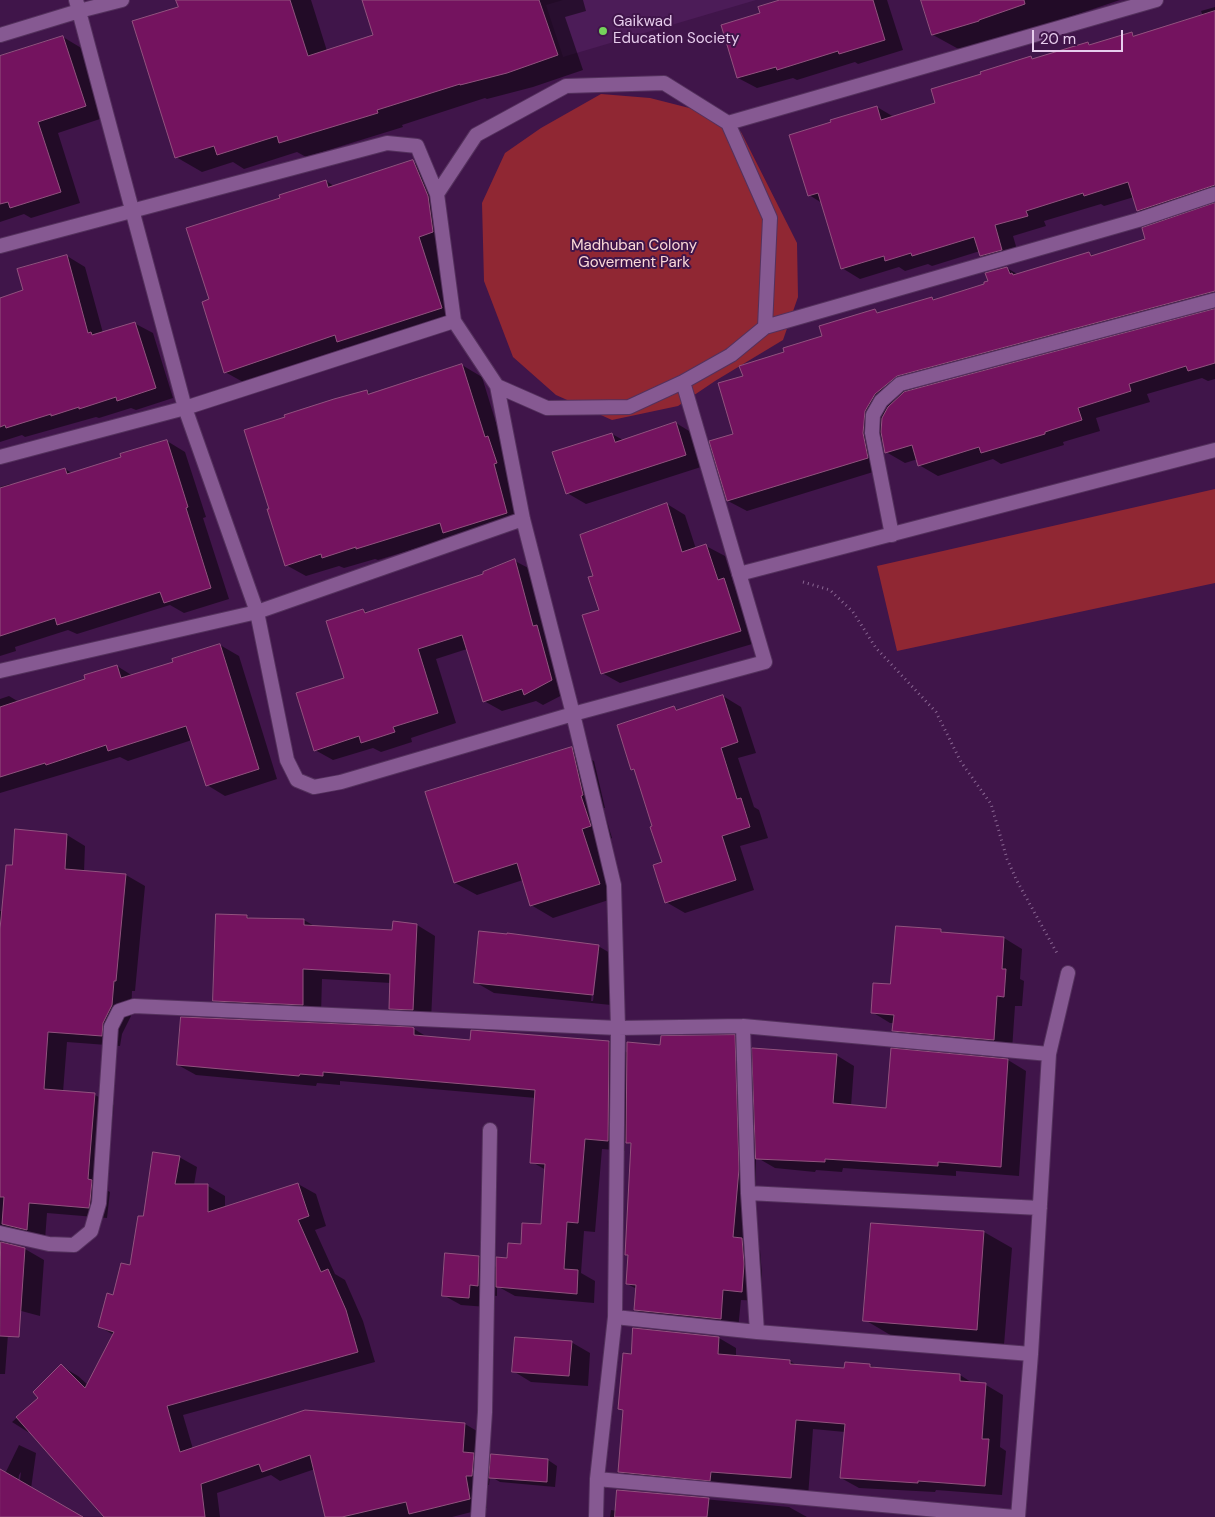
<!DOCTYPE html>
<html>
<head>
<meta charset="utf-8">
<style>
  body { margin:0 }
  #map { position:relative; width:1215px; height:1517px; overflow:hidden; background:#40154a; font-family:"DM Sans",sans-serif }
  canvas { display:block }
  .scale { position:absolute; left:1032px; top:30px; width:91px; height:22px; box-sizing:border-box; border:2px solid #e7cded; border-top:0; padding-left:6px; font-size:15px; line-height:18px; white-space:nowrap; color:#e7cded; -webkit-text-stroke:4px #40154a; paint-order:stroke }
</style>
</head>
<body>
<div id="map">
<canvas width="1215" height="1517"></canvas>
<div class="scale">20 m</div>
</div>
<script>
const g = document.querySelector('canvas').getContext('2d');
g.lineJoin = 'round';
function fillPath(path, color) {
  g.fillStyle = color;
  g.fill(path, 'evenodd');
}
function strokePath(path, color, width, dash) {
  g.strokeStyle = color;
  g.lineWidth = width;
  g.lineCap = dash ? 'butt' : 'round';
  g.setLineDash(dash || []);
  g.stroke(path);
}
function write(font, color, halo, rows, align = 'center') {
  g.font = font + ' "DM Sans",sans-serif';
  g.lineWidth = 4;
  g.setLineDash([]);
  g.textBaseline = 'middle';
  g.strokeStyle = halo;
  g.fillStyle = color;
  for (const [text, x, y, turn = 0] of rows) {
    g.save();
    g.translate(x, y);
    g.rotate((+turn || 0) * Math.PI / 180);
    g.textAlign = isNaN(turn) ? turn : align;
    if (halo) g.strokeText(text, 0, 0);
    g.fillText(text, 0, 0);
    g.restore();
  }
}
const built = new Path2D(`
  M563,0H756L563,57L546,5Z`);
const green = new Path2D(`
  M601,94L650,98L705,112L741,132L797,243L798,297L783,340L715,381L678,406L612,420L556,395L513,357L484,281L482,203L505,153L541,128Z
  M1215,489V583L897,651L877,566Z`);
const shadow = new Path2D(`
  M189,0H311L327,51L375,36L363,0H583L586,11L565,17L583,70L533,87L487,99L485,98L402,125L403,127L306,157L297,152L244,169L233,162L202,172L176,157L179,8Z
  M785,0H887L903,50L858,64L855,62L797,80L793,78L757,88L738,78L723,25L761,14Z
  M922,0H1120L964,52L933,35Z
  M1215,7V202L1157,221L1138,210L1134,197L1104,206L1101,204L1044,221L1046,226L1013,236L1020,260L1000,266L981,255L980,251L932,266L928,264L905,271L899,267L860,279L842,268L822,203L809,195L877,107L894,117L936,104L1031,58L1034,60L1088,43L1093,46L1132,34L1136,36L1203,16L1201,11Z
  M63,37L83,49L106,117L58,133L80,203L31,218L24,214L0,222V57Z
  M413,162L432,172L446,208L451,242L436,247L460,318L356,352L348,347L243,382L225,372L211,300L282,199L326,181L334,186Z
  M1215,205V306L917,386L910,392L1215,310V379L1208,381L1202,378L1147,394L1150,402L1096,418L1100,431L1063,442L1064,445L1001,464L993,459L938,476L919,465L918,459L905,463L886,452L882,438V444L886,468L747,511L728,501L735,435L744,377L786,353L824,337L875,311L881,314L932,298L936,300L986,285L1007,268L1019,275L1089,253L1094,256L1147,240Z
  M67,256L85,267L103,333L134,323L153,333L173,398L136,410L131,408L99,418L96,417L25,437L22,435L0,442V299L25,291Z
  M462,365L482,377L527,524L453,537L378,560L375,559L344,568L339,566L306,576L286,565L367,391L372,394Z
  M676,423L694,434L704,466L586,504L567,493L612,434L623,440Z
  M167,441L185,452L206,517L203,518L229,599L184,613L170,605L77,634L68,630L15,647L16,651L0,656V487L10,484L13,485L65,469L72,473L122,458Z
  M667,504L685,515L696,549L706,546L725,556L734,585L742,590L759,642L620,683L602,673L600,611L595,576Z
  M515,561L534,571L570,691L543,705L536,701L502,711L484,701L467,649L436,659L456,723L411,738L412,742L381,752L373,748L333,760L315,750L346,679L363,610L369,613L485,575Z
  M220,645L239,656L277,779L225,796L207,785L192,740L128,761L120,757L0,793V699L9,696L19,702L87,680L117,666L133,676L175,663Z
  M723,696L741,707L756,753L738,758L754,807L759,810L768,838L740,846L754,890L685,913L666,902L663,863L636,772L632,769L674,707L679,710Z
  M572,749L594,761L605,808H603L612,838L603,841L621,896L553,918L531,905L523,880L477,895L455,883Z
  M67,835L85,846L84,872L126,875L145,886L135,991H132L131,1016L122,1034L120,1046L67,1042L63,1092L95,1095L114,1105L106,1190L110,1192L107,1218L47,1213L45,1240L12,1238L10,1245L25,1249L44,1260L40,1316L10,1308L5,1374H0V911H3L13,866Z
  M247,916L251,919L304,920L316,927L393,931L417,925L435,936L431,1020L408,1019L390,1008L391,983L322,979L321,1015L233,1011L215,1000Z
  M940,930L946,933L1004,938L1022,949L1020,979L1024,981L1022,1006H1015L1012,1050L912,1041L894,1030V1023H890L872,1012L891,986Z
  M508,935L598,946L617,957L611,1005L494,993L475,982ZM597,952H599L593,1001H591Z
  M414,1029L429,1038L471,1042H609L628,1053L661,1046L734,1036L752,1047V1049L836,1055L854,1066L851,1106L887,1109L1008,1060L1026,1071L1019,1176L956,1171V1176L843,1168L842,1172L816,1170L815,1172L775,1168L756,1157V1179L751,1245L760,1250L762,1275L760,1301L741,1300L738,1329L653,1320L635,1310L637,1289L627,1284L629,1256L626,1254L632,1145L625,1141V1151L602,1149L595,1232L584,1231L581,1273L595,1281L594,1303L515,1296L497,1286V1296L488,1295L487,1307L461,1305L443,1295L479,1257L498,1268L542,1226L546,1170L532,1162L536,1098L340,1081V1085L317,1083L316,1086L196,1075L178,1065Z
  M179,1157L197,1167L194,1185L208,1186L225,1196V1207L298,1184L316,1194L326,1226L315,1230L335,1274L345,1280L363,1321L375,1362L183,1415L193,1449L305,1411L465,1424L482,1434L481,1459L492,1465L548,1460L557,1466L555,1487L500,1482L490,1476L489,1485H483L487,1508L452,1517H326L315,1469L280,1481L271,1475L217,1493L220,1517H106L37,1432H28L12,1422L40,1398L61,1366L78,1376L88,1385L114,1335L100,1327L131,1267L144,1218Z
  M872,1224L984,1232L1012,1248L1004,1345L892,1336L865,1320Z
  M719,1338L736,1348V1357L790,1361L798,1366L845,1369L846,1363L870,1365L878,1369L960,1375L974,1384L986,1385L1003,1395L1000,1447L1006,1451L1002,1495L936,1490L935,1492L859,1488L841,1478L845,1432L813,1429L808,1497L637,1482L620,1471L624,1411L620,1409L632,1355Z
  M571,1342L590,1353L588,1386L531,1382L513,1371Z
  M19,1445L36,1453L27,1517H15L21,1472L19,1475L13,1517H0V1484Z
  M618,1491L789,1507L807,1517H610L611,1510L617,1511Z`);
const building = new Path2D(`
  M176,0H290L308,56L373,35L362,0H539L558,55L507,73L460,85V84L377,110L378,113L279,143L277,136L217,155L214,146L175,158L132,21L178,7Z
  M780,0H873L885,40L839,54L838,51L777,70L776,67L737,78L721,25L760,13L758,7Z
  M921,0H1024L1025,4L979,20V21L932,35Z
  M1215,11V185L1137,211L1128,182L1084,196L1083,193L1026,211L1028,216L995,225L1002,250L980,256L974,237L912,256L911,253L885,261L884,256L841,269L818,193L808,196L789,135L831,122L830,120L877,106L881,120L935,103L931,89L981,74L980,72L1031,56L1032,59L1088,42L1089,45L1132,32L1133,36Z
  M63,36L86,106L38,122L61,192L10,208L8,202L0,204V56Z
  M413,160L428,196L433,232L419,237L442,308L337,342L335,335L224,373L202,302L209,299L186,228L280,198L279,195L326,180L328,187Z
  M1215,203V291L897,376L875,394L865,411L863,433L868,458L727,501L709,441L733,434L718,383L743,376L739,366L784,352L783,348L822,336L819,326L875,309L877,313L932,297L933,300L984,284V282L988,281L985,273L1007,267L1010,274L1012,273L1013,275L1089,252L1091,256L1145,239L1142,228Z
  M67,255L88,333L91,332L92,335L135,322L156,388L117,401L116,397L79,409V407L51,416V414L6,428L5,425L0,427V298L23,290L17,269Z
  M1215,309V363L1188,371L1186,366L1129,384L1131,391L1078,408L1082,420L1045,432V434L981,453L979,447L918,466L912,445L885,453L881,432L882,418L888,407L904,392Z
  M462,364L485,437L488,436L497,463L494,464L507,513L443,533L440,523L356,549V547L322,558L321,554L285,566L267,509H269L244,430L285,417L284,415L334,399L367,390L368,394Z
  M676,422L686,455L566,494L552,452L612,433L615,442Z
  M167,440L188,507L186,508L211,588L164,603L160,592L57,625L55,618L0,636V488L65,468L67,474L121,457L120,454Z
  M667,503L682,552L706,544L718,580L724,578L741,631L601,674L582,615L599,610L588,577L593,576L580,535Z
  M515,559L533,626L537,625L552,680L524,695L522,689L483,702L462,635L418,649L438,713L393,727L395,732L361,743L359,736L314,751L296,693L344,678L326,621L363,609L365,613L483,574V572Z
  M220,644L259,769L206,786L186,726L108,751L106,745L46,765L45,763L0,777V707L85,679L84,675L117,665L121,678L173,662L172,659Z
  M723,695L738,742L721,748L737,799L741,798L750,827L722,836L736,880L665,903L653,865L662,862L650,827L652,826L634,769L631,770L617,725L674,706L676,710Z
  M572,747L583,795L581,796L591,826L582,829L600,884L530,906L517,863L454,883L425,792Z
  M15,829L67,834L65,869L126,874L116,981H114L112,1005L103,1023L102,1036L48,1032L44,1089L95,1093L88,1179L92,1180L90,1201L89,1208L29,1203L27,1230L2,1224L4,1197H0V929L6,865H12Z
  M216,914L247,915V918L304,919V925L392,930L393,921L417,924L413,1010L389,1009L390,974L303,969V1005L213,1001Z
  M896,926L941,929V932L1004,937L1002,969H1006L1004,997L997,996L994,1040L892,1031L894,1015L871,1013L873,983L890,984Z
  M479,931L507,934V933L599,945L593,995L474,983Z
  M181,1017L412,1027L414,1028V1035L470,1040L471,1030L609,1041L608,1141L585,1139L578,1223L567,1222L564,1269L578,1270L577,1294L496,1287V1257L507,1258L508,1243L521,1244L522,1223L541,1224L545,1164L530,1163L535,1090L323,1072V1076L300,1074L299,1076L177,1065Z
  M735,1035L739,1169L733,1237L742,1238L744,1264L742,1292L723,1290L721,1319L634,1310L636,1285L626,1284L628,1255H625L631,1143H626L627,1042L660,1045L661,1036Z
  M752,1048L837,1054L833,1103L886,1108L891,1048L1008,1059L1001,1167L938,1162V1166L825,1159V1162L756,1159Z
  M153,1152L180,1156L175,1184H208V1212L298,1183L309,1216L298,1220L321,1272L328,1269L346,1310L358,1352L167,1406L180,1452L305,1410L465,1423L463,1452L474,1453L472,1476H466L470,1499L409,1514L406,1502L342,1517H325L310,1455L262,1472L259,1464L201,1484L205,1517H104L16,1417L38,1398L33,1392L61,1364L85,1388L114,1332L98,1327L107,1293L113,1295L121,1263L130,1265L138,1216H143Z
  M871,1223L984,1231L977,1330L863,1321Z
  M1,1242L25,1248L19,1337L0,1336Z
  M445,1253L479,1256L478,1286L470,1285L469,1298L442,1296Z
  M633,1328L719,1337L718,1354L790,1360V1364L844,1368L845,1362L870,1364V1367L960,1374V1381L986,1383L982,1439H989L985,1486L918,1481V1483L840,1478L845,1424L796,1420L791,1478L711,1472L710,1481L618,1472L623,1410L618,1409L623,1353L631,1354Z
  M515,1337L572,1341L569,1376L512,1372Z
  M491,1454L548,1459L547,1482L489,1478Z
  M0,1469L83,1517H0Z
  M617,1490L709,1498L707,1517H615Z`);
const path = new Path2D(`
  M803,582L830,590L853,612L876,648L936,712L961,762L991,804L1007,859L1017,881L1058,955`);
const minor = new Path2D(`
  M76,0L185,408L257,612L287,760L297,780L314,787L341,782L573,714L765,662L683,382
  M0,35L79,11L122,0
  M728,123L1156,0
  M437,194L476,135L566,86L664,83L728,123L770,218L765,327
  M0,246L387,143L417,146L437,194L454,321L497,386L523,519L573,714L614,885L618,1028L615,1317L597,1479L596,1517
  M497,386L547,408L629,407L683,382L731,355L765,327L1138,220L1215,194
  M0,457L185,408L454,321
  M892,535L872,433L873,415L881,401L900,384L1215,300
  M739,574L1215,450
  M0,671L257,612L523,519
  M743,1026L748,1193L757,1332
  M748,1193L1040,1208
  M0,1233L49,1244L74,1245L91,1231L99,1203L111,1027L119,1011L134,1006L618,1028L743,1026L1049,1054
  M615,1317L757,1332L1031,1354
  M597,1479L1014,1517
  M478,1517L485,1412L490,1130
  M1018,1517L1031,1354L1049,1054L1068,973`);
const markers = [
  [603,31,5,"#75d25b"]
];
const poiNames = [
  ["Gaikwad",613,22],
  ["Education Society",613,39]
];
const parkNames = [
  ["Madhuban Colony",634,246],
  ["Goverment Park",634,263]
];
fillPath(built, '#4c1c58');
fillPath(green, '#902733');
fillPath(shadow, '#0007');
fillPath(building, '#74135f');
strokePath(building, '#91527e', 1);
strokePath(minor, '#54315d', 16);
strokePath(path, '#8a6793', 3, [1, 4]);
strokePath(minor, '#865992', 14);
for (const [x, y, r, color] of markers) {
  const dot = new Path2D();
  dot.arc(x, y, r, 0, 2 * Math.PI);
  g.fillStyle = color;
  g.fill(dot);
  strokePath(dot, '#40154a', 2);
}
write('15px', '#e7cded', '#40154a', poiNames, 'left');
write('15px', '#fad9d8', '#40154a', parkNames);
</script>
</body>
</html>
